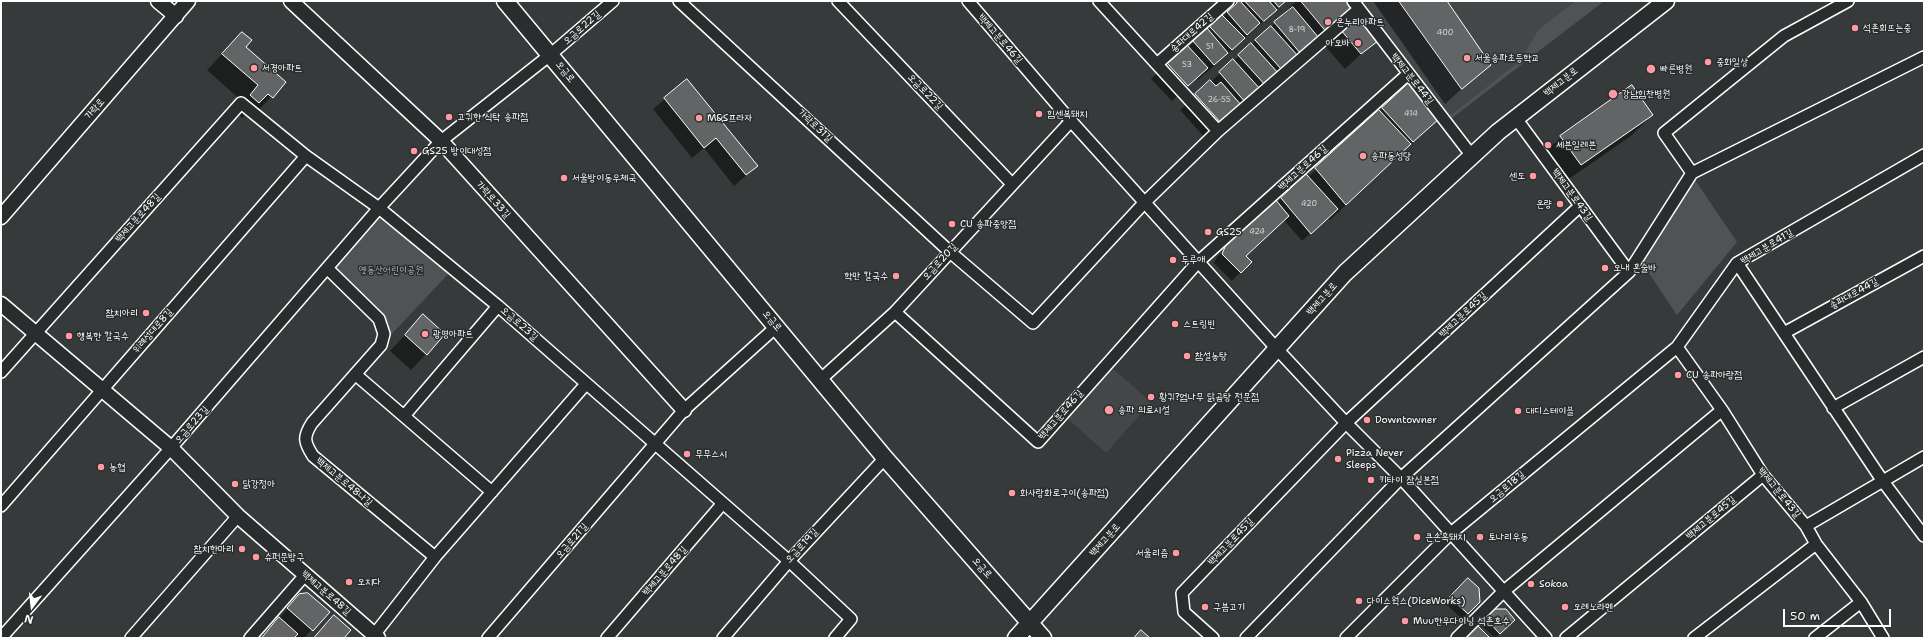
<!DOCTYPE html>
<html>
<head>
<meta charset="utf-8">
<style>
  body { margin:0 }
  #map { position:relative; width:1925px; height:639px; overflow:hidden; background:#373a3b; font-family:"Shantell Sans",sans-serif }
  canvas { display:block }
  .frame { position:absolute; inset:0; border:2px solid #fff; pointer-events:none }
  .north { position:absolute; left:12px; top:587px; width:40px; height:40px; -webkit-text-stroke:3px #2a2d2e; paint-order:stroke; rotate:195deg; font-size:11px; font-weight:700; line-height:16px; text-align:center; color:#fff }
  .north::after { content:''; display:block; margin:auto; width:14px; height:18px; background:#fff; clip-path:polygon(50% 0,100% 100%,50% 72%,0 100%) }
  .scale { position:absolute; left:1783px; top:609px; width:108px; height:18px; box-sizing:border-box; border:2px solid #fff; border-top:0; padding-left:5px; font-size:12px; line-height:14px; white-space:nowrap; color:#fff; -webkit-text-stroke:3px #2a2d2e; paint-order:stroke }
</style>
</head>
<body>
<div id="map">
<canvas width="1925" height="639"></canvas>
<div class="frame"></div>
<div class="north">N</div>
<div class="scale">50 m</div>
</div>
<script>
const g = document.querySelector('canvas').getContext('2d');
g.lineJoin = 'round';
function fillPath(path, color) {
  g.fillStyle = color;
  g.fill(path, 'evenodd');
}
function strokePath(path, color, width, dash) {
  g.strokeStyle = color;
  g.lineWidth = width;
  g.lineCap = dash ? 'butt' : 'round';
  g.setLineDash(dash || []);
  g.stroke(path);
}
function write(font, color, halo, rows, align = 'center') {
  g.font = font + ' "Shantell Sans","Poor Story",sans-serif';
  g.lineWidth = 3;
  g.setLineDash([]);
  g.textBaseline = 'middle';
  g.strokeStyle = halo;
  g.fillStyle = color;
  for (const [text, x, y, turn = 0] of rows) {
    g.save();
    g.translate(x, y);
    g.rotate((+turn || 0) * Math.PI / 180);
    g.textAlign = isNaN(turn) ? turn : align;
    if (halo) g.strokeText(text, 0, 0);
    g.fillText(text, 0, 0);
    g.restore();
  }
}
const built = new Path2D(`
  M1359,1H1604L1452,118Z
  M1111,367L1151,402L1106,453L1067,418Z`);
const green = new Path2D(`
  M1576,1H1604L1452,118L1450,116L1521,60L1538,30Z
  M1693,177L1737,242L1677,315L1640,260Z
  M383,210L452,270L388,338V330L384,318L332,269Z`);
const shadow = new Path2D(`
  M1237,1H1286L1215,65L1198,80L1196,79L1172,101L1151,79L1186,46L1187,48L1223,17L1226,14L1225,13Z
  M1296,1H1345L1348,12L1206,139L1180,110L1284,15L1283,14Z
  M1373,1H1445L1489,64L1445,104Z
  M1341,30L1376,40L1345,69L1325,46Z
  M242,33L244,47L285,82L256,113L252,109L242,118L235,111L243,102L207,70Z
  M686,81L757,166L734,186L704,148L692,158L653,109Z
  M1410,83L1437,119L1330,220L1328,218L1302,241L1284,220L1245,257L1250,262L1232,281L1214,263L1217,257L1306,176L1308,177Z
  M1652,115L1631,136L1560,185L1540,157L1561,137Z
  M423,316L426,354L411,370L390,351Z
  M1468,579L1475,606L1462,619L1445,603Z
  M300,595L328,612L304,638H297L295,636L292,638H261Z
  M1493,610L1514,620L1495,638L1480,624Z`);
const building = new Path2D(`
  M1235,1H1240L1260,23L1247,35L1227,12L1237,3Z
  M1245,1H1269L1277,10L1264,21Z
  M1274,1H1286L1279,7Z
  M1301,1H1346L1350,6L1349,12L1326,31Z
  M1399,1H1447L1491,65L1462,89Z
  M1293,7L1319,38L1301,54L1274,22Z
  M1222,15L1245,38L1232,50L1210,27Z
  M1357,16L1378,41L1361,54L1340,29Z
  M1271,26L1298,56L1282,70L1255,40Z
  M1207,28L1228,53L1214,65L1193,41Z
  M242,32L252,40L246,47L286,82L273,98L268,94L259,103L250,95L258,85L222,54Z
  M1251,43L1279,74L1266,86L1238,55Z
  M1186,44L1208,68L1188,86L1166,62Z
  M1233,59L1261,90L1246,103L1219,72Z
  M687,79L758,166L746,175L716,138L704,148L664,98Z
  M1210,80L1216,86L1221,82L1242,106L1222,124L1195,94Z
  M1410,82L1439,119L1413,142L1382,108Z
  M1632,85L1653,115L1581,165L1560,136Z
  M1379,110L1411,144L1346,205L1315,168Z
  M1306,174L1338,209L1311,234L1281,198Z
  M1275,199L1289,216L1246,256L1252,262L1241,273L1222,254L1225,247Z
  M423,314L445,334L427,355L405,335Z
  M1468,578L1479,588L1480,602L1468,614L1450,597Z
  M308,593L330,612L313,631L287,608L299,594Z
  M1493,609H1506L1515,620L1500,634L1485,618Z
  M334,615L351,630L344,638H314Z
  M279,617L298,634L294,638H262Z
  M1477,625L1490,638H1464Z
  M1141,630L1150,638H1134Z`);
const minor = new Path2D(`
  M679,1L950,252L1033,323L1145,202L1218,131L1359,9
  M838,1L1012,184
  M968,1L1071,121L1277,349L1346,423L1401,478L1546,638
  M1099,1L1218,131
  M1353,1L1472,156
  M1157,64L1228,1
  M1515,117L1629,272
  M1692,173L1664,133L1784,36L1848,1
  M1692,173L1924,57
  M1737,263L1882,480L1924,536
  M328,269L379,319L384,334L381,345L312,423C303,437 304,442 313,456L435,557
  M895,312L1038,442L1198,262L1408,74
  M1784,333L1924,256
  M1677,347L1722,410L1763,475L1806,526L1816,544L1861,602L1883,638
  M1,372L241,103L306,156L379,208L498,306L789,561L851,619L835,638
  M355,374L492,492
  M820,380L895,312L1071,121
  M1833,408L1924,357
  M404,416L498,306
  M1,506L306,156
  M1806,526L1924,457
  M374,635L435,557L586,384
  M1,638L171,448L379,208L441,141L550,55L613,1
  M131,638L238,516
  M250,638L305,575
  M488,638L684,410L776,327
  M607,638L723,503
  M723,638L789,561L885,458
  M1213,638L1184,612L1182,593L1346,423L1580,206
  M1246,638L1401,478L1629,272L1692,173
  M1346,638L1451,533L1677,347L1737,263L1924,155
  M1457,638L1504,591L1722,410
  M1566,638L1763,475
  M1694,638L1816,544
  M1815,638L1861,602`);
const tertiary = new Path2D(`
  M158,1L176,16
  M291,1L441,141L684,410
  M1,217L188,1
  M1,304L171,448L238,516L378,638`);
const secondary = new Path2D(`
  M505,1L885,458L1043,638
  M1016,638L1345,273L1498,132L1666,1`);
const markers = [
  [1328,22,4,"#ff9aa2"],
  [1855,28,4,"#ff9aa2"],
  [1358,43,4,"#ff9aa2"],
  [1467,58,4,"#ff9aa2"],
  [1708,62,4,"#ff9aa2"],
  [254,68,4,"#ff9aa2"],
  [1651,69,5,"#ff9aa2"],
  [1613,94,5,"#ff9aa2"],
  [1039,114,4,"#ff9aa2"],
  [449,117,4,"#ff9aa2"],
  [699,118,4,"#ff9aa2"],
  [1548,145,4,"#ff9aa2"],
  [414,151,4,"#ff9aa2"],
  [1363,156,4,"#ff9aa2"],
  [1533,176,4,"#ff9aa2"],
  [564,178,4,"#ff9aa2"],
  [1560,204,4,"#ff9aa2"],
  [952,224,4,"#ff9aa2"],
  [1208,232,4,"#ff9aa2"],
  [1173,260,4,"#ff9aa2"],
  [1605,268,4,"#ff9aa2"],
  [896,276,4,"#ff9aa2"],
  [146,313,4,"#ff9aa2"],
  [1175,324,4,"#ff9aa2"],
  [425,334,4,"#ff9aa2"],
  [69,336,4,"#ff9aa2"],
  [1187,356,4,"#ff9aa2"],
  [1678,375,4,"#ff9aa2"],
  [1151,397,4,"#ff9aa2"],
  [1109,410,5,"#ff9aa2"],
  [1518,411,4,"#ff9aa2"],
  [1367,420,4,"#ff9aa2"],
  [687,454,4,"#ff9aa2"],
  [1338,459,4,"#ff9aa2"],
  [101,467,4,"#ff9aa2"],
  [1371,480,4,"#ff9aa2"],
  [235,484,4,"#ff9aa2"],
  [1012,493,4,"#ff9aa2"],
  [1417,537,4,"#ff9aa2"],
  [1480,537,4,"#ff9aa2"],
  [242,549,4,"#ff9aa2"],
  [1176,553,4,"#ff9aa2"],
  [256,557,4,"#ff9aa2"],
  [349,582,4,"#ff9aa2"],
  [1531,584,4,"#ff9aa2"],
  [1359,601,4,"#ff9aa2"],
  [1205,607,4,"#ff9aa2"],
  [1565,607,4,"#ff9aa2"],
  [1405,621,4,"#ff9aa2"]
];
const numberNames = [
  ["8-19",1297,30],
  ["400",1445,33],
  ["51",1210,47],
  ["53",1187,65],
  ["26-55",1219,100],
  ["414",1411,114],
  ["420",1309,204],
  ["424",1257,232]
];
const poiNames = [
  ["온누리아파트",1336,22],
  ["석촌회뜨는중",1863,28],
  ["아오바",1350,43,"right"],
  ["서울송파초등학교",1475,58],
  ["중화일상",1716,62],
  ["서경아파트",262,68],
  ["빠른병원",1660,69],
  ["강남힘찬병원",1622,94],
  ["힘센복돼지",1047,114],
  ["고귀한 식탁 송파점",457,117],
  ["M&S프라자",707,118],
  ["세븐일레븐",1556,145],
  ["GS25 방이대성점",422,151],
  ["송파동성당",1371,156],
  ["센도",1525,176,"right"],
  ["서울방이동우체국",572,178],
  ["온량",1552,204,"right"],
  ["CU 송파중앙점",960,224],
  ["GS25",1216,232],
  ["두루애",1181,260],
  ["오내 혼술바",1613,268],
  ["학만 칼국수",888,276,"right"],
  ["참치아리",138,313,"right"],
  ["스트링빈",1183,324],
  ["광명아파트",433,334],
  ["행복한 칼국수",77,336],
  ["참설농탕",1195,356],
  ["CU 송파아랑점",1686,375],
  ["황귀?엄나무 닭곰탕 전문점",1159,397],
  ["송파 의료시설",1118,410],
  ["대디스테이블",1526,411],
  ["Downtowner",1375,420],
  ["Pizza Never",1346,453],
  ["Sleeps",1346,465],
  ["무무스시",695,454],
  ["농협",109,467],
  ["키타이 잠실본점",1379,480],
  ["닭강정아",243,484],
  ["화사랑화로구이(송파점)",1020,493],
  ["큰손흑돼지",1425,537],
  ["토나리우동",1488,537],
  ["참치한마리",234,549,"right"],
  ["서울리즘",1168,553,"right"],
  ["슈퍼문방구",264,557],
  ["오지다",357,582],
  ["Sokoa",1539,584],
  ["다이스웍스(DiceWorks)",1367,601],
  ["구븜고기",1213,607],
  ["오레노라멘",1573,607],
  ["Muu한우다이닝 석촌호수",1413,621]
];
const streetNames = [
  ["오금로22길",582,28,-41],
  ["송파대로42길",1192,33,-42],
  ["백제고분로46길",1000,39,49],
  ["오금로",565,72,51],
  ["백제고분로44길",1412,79,52],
  ["백제고분로",1561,82,-38],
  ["오금로22길",925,92,46],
  ["가락로",95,109,-49],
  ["가락로31길",815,126,43],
  ["백제고분로46길",1303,168,-42],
  ["백제고분로43길",1572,195,54],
  ["가락로33길",493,200,48],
  ["백제고분로48길",138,218,-48],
  ["백제고분로41길",1767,247,-31],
  ["오금로20길",940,262,-48],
  ["송파대로44길",1854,294,-29],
  ["백제고분로",1322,299,-48],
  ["백제고분로45길",1463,315,-43],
  ["오금로",772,321,50],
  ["오금로23길",519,324,41],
  ["위례성대로8길",153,331,-49],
  ["백제고분로46길",1061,415,-49],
  ["오금로23길",192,425,-49],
  ["백제고분로48나길",344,482,40],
  ["오금로18길",1507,487,-40],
  ["백제고분로43길",1779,493,51],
  ["백제고분로45길",1711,518,-40],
  ["백제고분로",1105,540,-48],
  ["오금로21길",572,541,-49],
  ["백제고분로45길",1231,542,-46],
  ["오금로19길",802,546,-47],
  ["오금로",982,568,48],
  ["백제고분로48길",665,571,-49],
  ["백제고분로48길",326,593,41]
];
const parkNames = [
  ["옛동산어린이공원",391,270]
];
fillPath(built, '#444748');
fillPath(green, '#505354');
fillPath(shadow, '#0007');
fillPath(building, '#636465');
strokePath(building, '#fff', 1);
strokePath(minor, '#fff', 14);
strokePath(tertiary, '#fff', 17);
strokePath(secondary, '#fff', 19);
strokePath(minor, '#2a2d2e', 11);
strokePath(tertiary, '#2a2d2e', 14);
strokePath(secondary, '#2a2d2e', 16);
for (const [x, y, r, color] of markers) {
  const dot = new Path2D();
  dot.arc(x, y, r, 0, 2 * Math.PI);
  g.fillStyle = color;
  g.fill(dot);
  strokePath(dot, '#2a2d2e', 1.5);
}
write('8px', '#d8d8d8', null, numberNames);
write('10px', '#fff', '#2a2d2e', poiNames, 'left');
write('10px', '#fff', '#2a2d2e', streetNames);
write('10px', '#b0b2b2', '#2a2d2e', parkNames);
</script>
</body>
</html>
